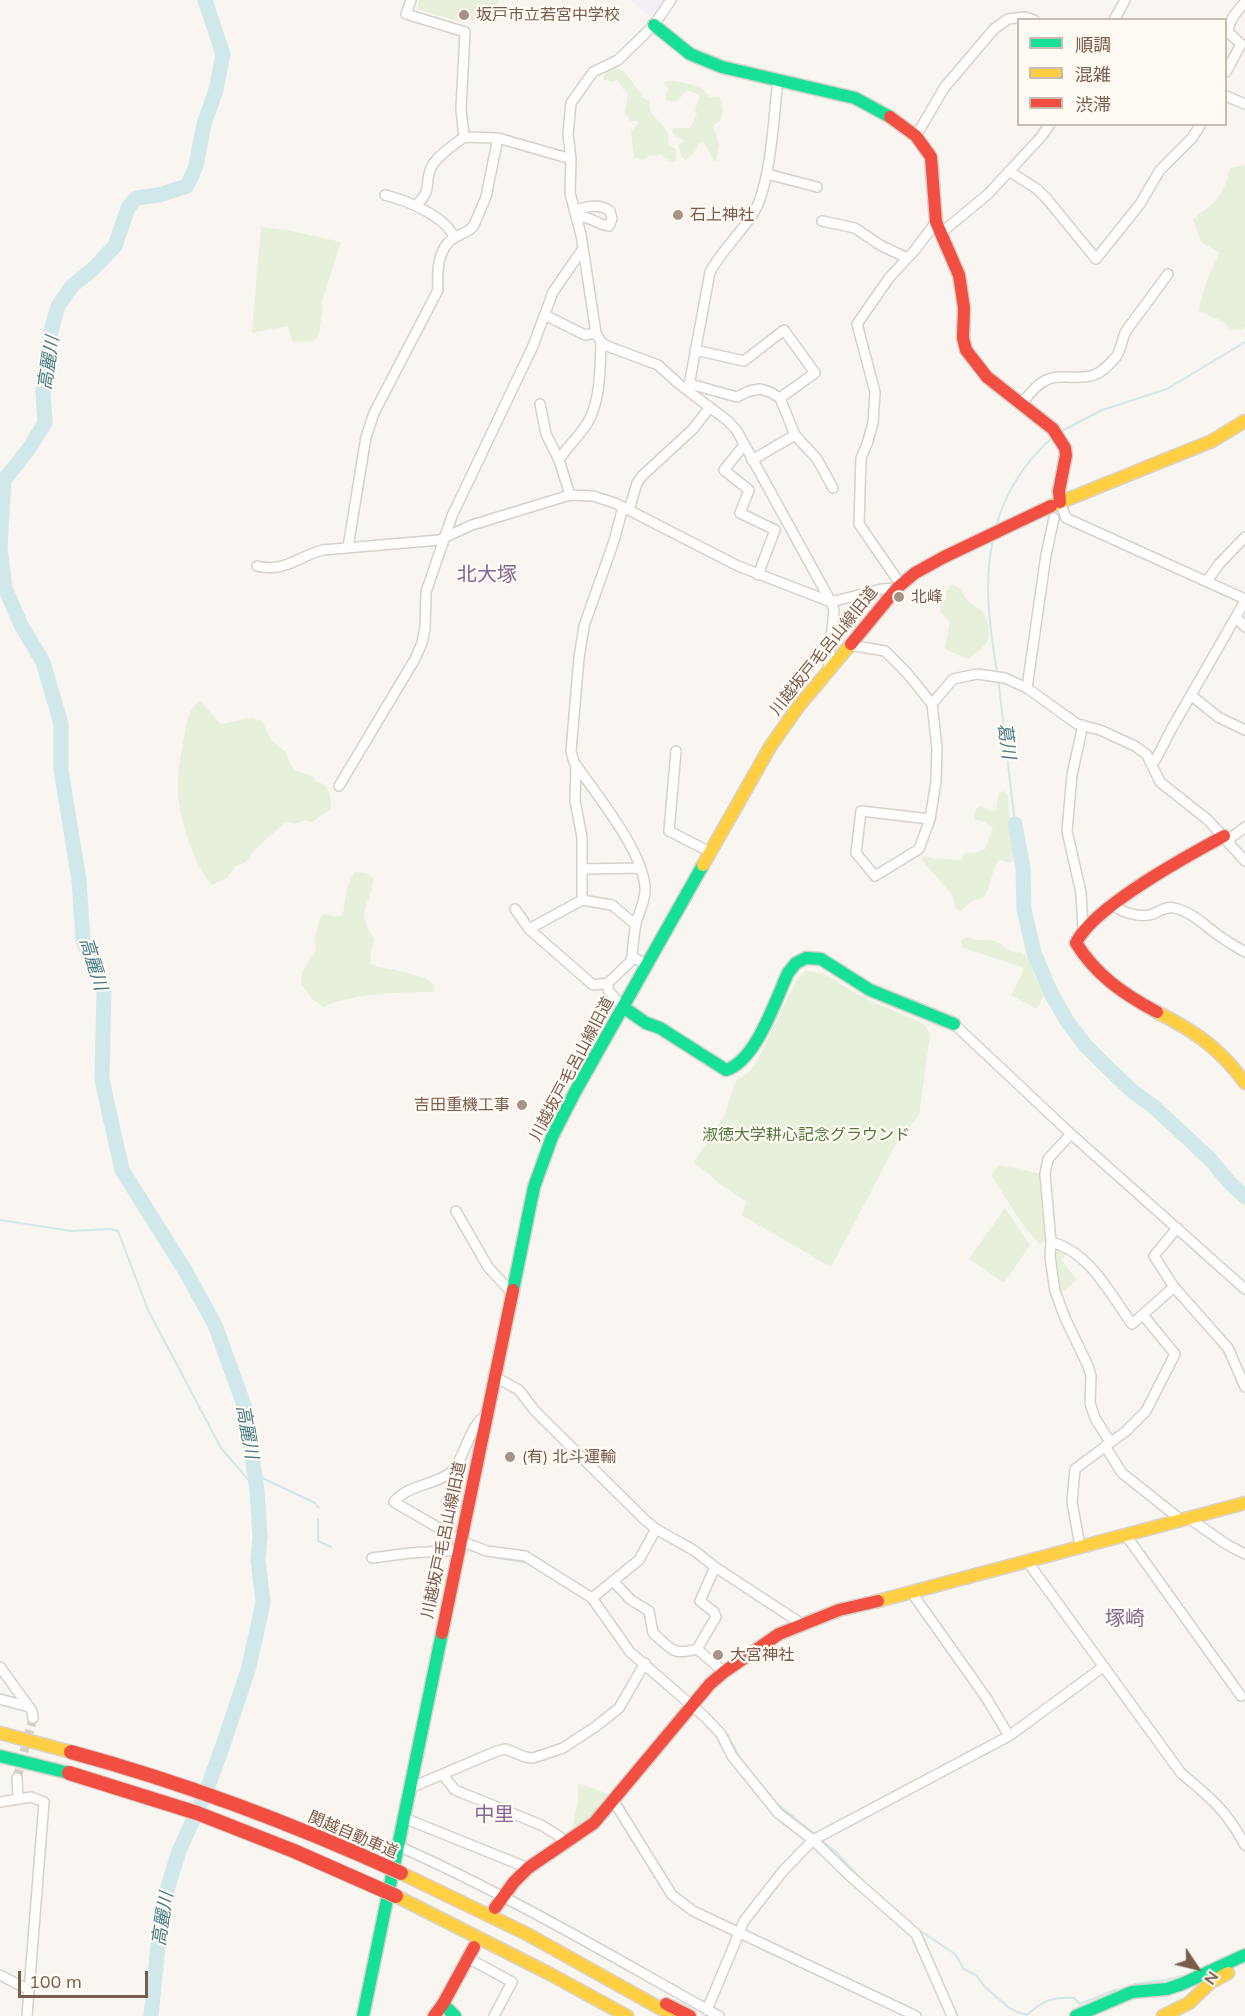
<!DOCTYPE html>
<html>
<head>
<meta charset="utf-8">
<style>
  body { margin:0 }
  #map { position:relative; width:1245px; height:2016px; overflow:hidden; background:#f9f5f0; font-family:Mulish,"Noto Sans JP",sans-serif }
  canvas { display:block }
  .legend { position:absolute; left:1017px; top:18px; width:210px; height:108px; box-sizing:border-box; background:#fffaf3; border:2px solid #cabbb1; margin:0; padding:8px 10px; list-style:none; font-size:18px; color:#7a5c4d }
  .legend li { display:flex; align-items:center; gap:12px; height:30px }
  .legend b { width:30px; border:2px solid #cabbb1 }
  .north { position:absolute; left:1167px; top:1938px; width:60px; height:60px; -webkit-text-stroke:4px #fffaf3; paint-order:stroke; rotate:125deg; font-size:16px; font-weight:700; line-height:24px; text-align:center; color:#7a5c4d }
  .north::after { content:''; display:block; margin:auto; width:21px; height:27px; background:#7a5c4d; clip-path:polygon(50% 0,100% 100%,50% 72%,0 100%) }
  .scale { position:absolute; left:18px; top:1971px; width:130px; height:27px; box-sizing:border-box; border:3px solid #7a5c4d; border-top:0; padding-left:8px; font-size:18px; line-height:21px; white-space:nowrap; color:#7a5c4d; -webkit-text-stroke:4px #fffaf3; paint-order:stroke }
</style>
</head>
<body>
<div id="map">
<canvas width="1245" height="2016"></canvas>
<ul class="legend">
<li><b style="height:8px;background:#16e098"></b>順調</li>
<li><b style="height:8px;background:#ffcf43"></b>混雑</li>
<li><b style="height:8px;background:#f24e42"></b>渋滞</li>
</ul>
<div class="north">N</div>
<div class="scale">100 m</div>
</div>
<script>
const g = document.querySelector('canvas').getContext('2d');
g.lineJoin = 'round';
function fillPath(path, color) {
  g.fillStyle = color;
  g.fill(path, 'evenodd');
}
function strokePath(path, color, width, dash) {
  g.strokeStyle = color;
  g.lineWidth = width;
  g.lineCap = dash ? 'butt' : 'round';
  g.setLineDash(dash || []);
  g.stroke(path);
}
function write(font, color, halo, rows, align = 'center') {
  g.font = font + ' Mulish,"Noto Sans JP",sans-serif';
  g.lineWidth = 4.5;
  g.setLineDash([]);
  g.textBaseline = 'middle';
  g.strokeStyle = halo;
  g.fillStyle = color;
  for (const [text, x, y, turn = 0] of rows) {
    g.save();
    g.translate(x, y);
    g.rotate((+turn || 0) * Math.PI / 180);
    g.textAlign = isNaN(turn) ? turn : align;
    if (halo) g.strokeText(text, 0, 0);
    g.fillText(text, 0, 0);
    g.restore();
  }
}
const education = new Path2D(`
  M630,0H663L652,16L645,13Z`);
const green = new Path2D(`
  M419,0H499L492,22L463,19L460,22L417,9Z
  M613,68C627,68 632,85 642,94L640,96L649,101C650,106 650,112 653,115C661,124 671,131 668,145L676,149V160L673,162L664,158L662,154L655,156L650,155L644,160L634,157L631,131L638,124L637,121H630L628,116L625,114L628,93L624,90L617,80L612,82L603,79L606,71Z
  M666,81C673,80 697,85 702,89C705,91 707,94 710,97H719L723,109L721,120L713,126L719,144L716,161H714L704,142L697,145L696,150L686,160L682,158L678,145L685,140L675,136L672,130L674,128H690L697,114L695,110L700,95L686,90C681,97 676,106 665,99L668,88L664,84Z
  M1245,165V327L1241,330L1230,329L1224,322L1199,311C1203,289 1209,273 1220,253L1201,242L1193,219C1217,201 1223,198 1230,168Z
  M261,227L287,230L341,242L321,304L323,305L319,334L314,341L293,342L288,326L252,333Z
  M950,585C963,586 962,596 970,603C974,606 979,608 982,611C985,615 987,621 988,625C992,643 982,649 968,659L945,649L950,622L941,613L940,606L946,599V592Z
  M200,701L221,724L252,718L262,721L271,740L287,753C289,770 298,772 313,776L316,782C331,784 331,796 331,809L312,822L305,820L295,824L287,822L283,824L253,851L246,862L235,867L227,878L212,885C193,864 177,813 178,785C178,769 181,754 184,738C187,724 187,710 200,701Z
  M1004,791L1008,795L1011,838L1015,852L1011,863L999,860C991,868 993,885 983,898L974,900L960,911L956,908L953,896L922,860L923,856L936,859L962,860L965,853L971,852L975,853L985,849L993,828L984,822L974,819L976,809L982,806L984,809L996,811L999,793Z
  M354,872L367,873L373,878C371,909 354,907 374,939L371,951L370,964C388,970 424,973 434,985L433,992C402,992 351,993 324,1007L312,999L301,984L302,972L316,951L315,939L320,918L325,914L338,917L343,914L347,888Z
  M967,937C977,943 986,937 997,942C1007,945 1006,954 1019,952L1029,958L1034,974L1044,995L1037,1009L1011,995L1022,974L1023,967L966,949L962,947L961,941Z
  M806,971L823,973L862,997L924,1024L930,1034L919,1115L895,1146L831,1267L741,1215L747,1202L720,1184L694,1162L724,1116L736,1081L748,1073L757,1061L797,979Z
  M999,1165L1041,1174L1047,1240L1039,1244L1023,1225L991,1175Z
  M1005,1208L1030,1245L1004,1283L969,1259Z
  M1055,1245L1068,1253L1061,1260L1077,1280L1059,1294L1056,1283L1054,1249Z
  M578,1783L611,1795L590,1820L572,1829L578,1801Z`);
const stream = new Path2D(`
  M1060,432L1102,410L1167,389L1245,342
  M996,527C1005,492 1026,461 1053,437
  M993,539C983,586 990,626 997,673
  M998,678L1015,824
  M0,1220L71,1231L110,1229L118,1231L148,1310L221,1448L257,1490
  M254,1474L315,1503L319,1508
  M318,1519V1541L331,1547
  M463,1548L483,1554
  M489,1556L527,1563
  M547,1575L588,1601
  M608,1613L636,1652
  M647,1661L677,1687
  M714,1721L725,1731L743,1763
  M775,1802L817,1836
  M821,1840L837,1853L862,1880L898,1912
  M913,1926L955,1954L964,1969L977,1976L984,1986L1008,2007L1017,2012L1027,2015C1043,2000 1053,1997 1074,1998L1080,2004L1117,1989
  M1134,1984L1166,1980L1181,1976`);
const river = new Path2D(`
  M1015,824L1023,868L1024,909L1034,953L1051,993L1067,1021L1085,1045L1100,1060L1131,1090L1154,1107L1210,1159L1230,1183L1245,1197
  M151,2016L162,1906L179,1851L206,1792L223,1745L248,1670L257,1631L263,1602L258,1560L260,1536L257,1490L245,1408L215,1325L186,1272L122,1170L102,1080L104,989L83,941L79,880L61,770V724L43,662L21,625L5,588L0,548L4,480L28,450L45,423L43,392L50,335L58,306L72,286L93,269L115,246L128,208L136,198L159,195L187,186L196,166L204,124L216,90L223,54L205,0`);
const streetTunnel = new Path2D(`
  M17,1778L33,1718`);
const street = new Path2D(`
  M411,0L406,14L465,32L461,109L464,137L498,138L571,159
  M671,0L654,25L618,60L593,72L571,103L568,134L571,159L570,193L581,235L596,333L601,342L607,346L658,365L679,384L728,421L737,431L831,602L882,589L897,588
  M1114,20L1125,0
  M1226,72L1241,44L1228,32C1229,19 1237,12 1245,2
  M1226,96L1245,104
  M916,136L944,88L994,29L1008,19L1025,17L1034,20
  M1009,171L1037,189L1047,199L1096,259L1140,204L1160,170L1192,138L1201,124
  M767,174L817,187
  M385,195C406,200 445,216 454,237
  M416,205C434,189 423,183 432,166C438,155 454,145 464,137
  M574,210C587,207 599,203 610,211L612,219L609,226C597,225 590,215 577,217
  M822,221L855,228L880,245L907,258
  M941,233L988,194L1041,137L1050,124
  M545,315L585,335L596,333
  M695,350L744,361L784,330L815,373L780,398
  M690,384L737,397L749,391L760,389L770,392L780,398L795,435L817,459L833,488
  M688,391L710,272C722,250 741,233 754,212C771,184 774,113 778,79
  M540,404L546,434L559,460
  M1021,404C1029,395 1037,383 1049,379C1055,376 1061,377 1067,377C1092,378 1099,377 1116,357C1122,349 1121,340 1126,331L1168,274
  M744,445L724,470L749,490L740,513L775,530L758,575
  M752,460L795,435
  M570,495L559,460C567,446 580,436 588,422C601,399 600,367 601,342
  M1060,502L1066,518L1245,599
  M623,507L614,541L584,626L579,658L571,751L574,762C595,793 647,855 645,892C644,903 639,913 636,923C634,934 633,945 632,956L646,965
  M629,510L637,483L642,476L693,429L710,407
  M348,547L366,437L374,413L438,290C437,273 437,248 454,238C461,233 469,233 474,225L486,197L498,138
  M257,566C285,573 298,556 323,550L439,540L472,525L570,495L593,496L615,503L738,566L831,602L834,610L828,670
  M1207,581L1220,563L1245,537
  M901,585L859,524L861,458L867,444L873,423L875,392L857,324L889,278L915,250L936,222
  M1236,617L1245,627
  M849,645L885,651L907,673L932,704L937,748L936,782L930,819L919,849L875,876L856,853L861,811L930,819
  M1027,688L1046,555L1054,518
  M1191,695L1218,717L1245,730
  M932,704L953,679L977,674L1005,678L1027,688L1077,724L1100,730L1135,746L1147,755L1160,782L1208,820L1245,861
  M1083,725L1072,775L1067,831L1081,893L1083,931
  M676,751L669,831L710,852
  M1151,764L1156,759L1172,728L1245,601
  M576,765L575,801L582,837V900
  M339,786L415,659L422,643L425,628L426,592L452,516L533,346L553,292L582,250
  M1227,841L1245,827
  M582,869L640,868
  M1113,905C1123,913 1140,918 1153,914C1160,911 1166,906 1174,908C1193,912 1206,927 1221,937C1229,943 1237,947 1245,952
  M515,909L529,929L593,985L608,983L630,962L632,956
  M529,929L582,900L612,905L636,925
  M608,983V990L623,1007
  M954,1024L1071,1134L1245,1289
  M1071,1134L1048,1159L1045,1174L1051,1242L1050,1257L1055,1291L1065,1318L1088,1366L1091,1376L1090,1403L1095,1418L1110,1442
  M456,1211L488,1267L512,1293
  M1051,1242C1088,1250 1111,1295 1132,1324L1174,1287L1228,1348L1245,1387
  M1174,1287L1154,1256L1177,1228
  M495,1377L519,1390L535,1411L644,1519L656,1529L695,1551L715,1567L802,1624
  M488,1413C466,1429 467,1456 451,1472C437,1485 408,1484 394,1502L461,1541L487,1551L525,1556L592,1598L630,1652L704,1716L721,1734L732,1756L778,1813L813,1840L849,1875L916,1934L952,2016
  M1105,1446L1122,1473L1180,1519
  M1187,1517L1226,1544L1245,1554
  M1125,1534L1241,1696
  M1080,1546L1072,1502L1075,1469L1126,1431L1146,1411L1175,1354L1143,1315
  M372,1558L410,1553L459,1550
  M1027,1561L1181,1773C1211,1798 1226,1810 1245,1845
  M613,1581L631,1600L649,1611L653,1633C672,1649 672,1656 697,1649L724,1672
  M912,1593L987,1699L1009,1736
  M592,1598L639,1560L656,1529
  M697,1649L716,1617L714,1612L700,1601L715,1567
  M0,1667L32,1711L33,1718
  M0,1699L29,1707
  M443,1775L455,1790L541,1825L559,1836L565,1845
  M17,1778L18,1798
  M410,1788L497,1751L506,1749L525,1757L533,1758L563,1748L595,1727L619,1708L645,1663
  M613,1800L672,1895L693,1911L916,2016
  M0,1802L31,1797L44,1802L27,2016
  M404,1818L528,1868
  M398,1846C509,1895 613,1957 719,2016
  M468,1958L512,1982L494,2016
  M0,1975L29,1990
  M707,2010L744,1921L783,1871L813,1840L1009,1736L1103,1667`);
const fast = new Path2D(`
  M654,25L690,54L722,67L855,98L890,117
  M623,1007L646,1023L660,1028L726,1070C756,1061 775,1001 788,973L796,963L806,958L821,959L870,990L954,1024
  M513,1290L534,1187L552,1137L575,1092L703,865
  M0,1756L69,1773
  M443,2004L455,2016
  M363,2016L442,1633
  M1076,2016L1132,1992L1167,1989L1182,1984L1245,1955`);
const slow = new Path2D(`
  M1051,506L1212,441L1245,421
  M703,865L770,747L798,707L851,644
  M1157,1012C1194,1031 1220,1048 1245,1083
  M878,1601L1245,1503
  M0,1733L71,1752
  M401,1873L527,1934L674,2016
  M396,1896L550,1974L627,2016
  M1163,2016L1189,2003L1211,1982L1228,1973`);
const jam = new Path2D(`
  M890,117L916,136L931,157L936,222L959,275L964,308L963,338L966,350L987,377L1053,429L1065,448L1066,455L1059,491L1060,502
  M851,644L897,588L915,573L944,557L1051,506
  M1157,1012C1123,994 1096,975 1076,943C1093,907 1187,856 1224,836
  M442,1633L513,1290
  M495,1908L514,1882L528,1868L594,1823L710,1684L724,1672L779,1634L839,1610L878,1601
  M666,2004L690,2016
  M434,2016L443,2004L474,1947`);
const jamBridge = new Path2D(`
  M71,1752C185,1783 294,1824 401,1873
  M69,1773L197,1813L294,1851L396,1896`);
const markers = [
  [464,15,6,"#a69286"],
  [678,215,6,"#a69286"],
  [899,597,6,"#a69286"],
  [522,1105,6,"#a69286"],
  [510,1457,6,"#a69286"],
  [718,1655,6,"#a69286"]
];
const poiNames = [
  ["坂戸市立若宮中学校",476,15],
  ["石上神社",690,215],
  ["北峰",911,597],
  ["吉田重機工事",510,1105,"right"],
  ["(有) 北斗運輸",522,1457],
  ["大宮神社",730,1655]
];
const streetNames = [
  ["川越坂戸毛呂山線旧道",824,651,-51],
  ["川越坂戸毛呂山線旧道",572,1069,-62],
  ["川越坂戸毛呂山線旧道",444,1540,-78],
  ["関越自動車道",353,1835,23]
];
const parkNames = [
  ["淑徳大学耕心記念グラウンド",806,1135]
];
const waterNames = [
  ["高麗川",49,363,-81],
  ["葛川",1006,741,82],
  ["高麗川",93,964,73],
  ["高麗川",247,1432,80],
  ["高麗川",163,1919,-81]
];
const quarterNames = [
  ["北大塚",487,575],
  ["塚崎",1125,1619],
  ["中里",494,1815]
];
fillPath(education, '#f6eef6');
fillPath(green, '#e7f0db');
strokePath(stream, '#d0e8ea', 2);
strokePath(river, '#d0e8ea', 15);
strokePath(streetTunnel, '#d9cfc7', 9, [9, 4.5]);
strokePath(street, '#d7d1cb', 12);
strokePath(fast, '#d9d2cb', 15);
strokePath(slow, '#d9d2cb', 15);
strokePath(jam, '#d9d2cb', 15);
strokePath(street, '#fefefd', 9);
strokePath(fast, '#16e098', 12);
strokePath(slow, '#ffcf43', 12);
strokePath(jam, '#f24e42', 12);
strokePath(jamBridge, '#dad1cc', 16, []);
strokePath(jamBridge, '#f24e42', 14);
for (const [x, y, r, color] of markers) {
  const dot = new Path2D();
  dot.arc(x, y, r, 0, 2 * Math.PI);
  g.fillStyle = color;
  g.fill(dot);
  strokePath(dot, '#fffaf3', 2);
}
write('16px', '#7a5c4d', '#fffaf3', poiNames, 'left');
write('16px', '#7a5c4d', '#fffaf3', streetNames);
write('16px', '#537a41', '#fffaf3', parkNames);
write('italic 18px', '#437c86', '#fffaf3', waterNames);
write('20px', '#846695', '#fffaf3', quarterNames);
</script>
</body>
</html>
